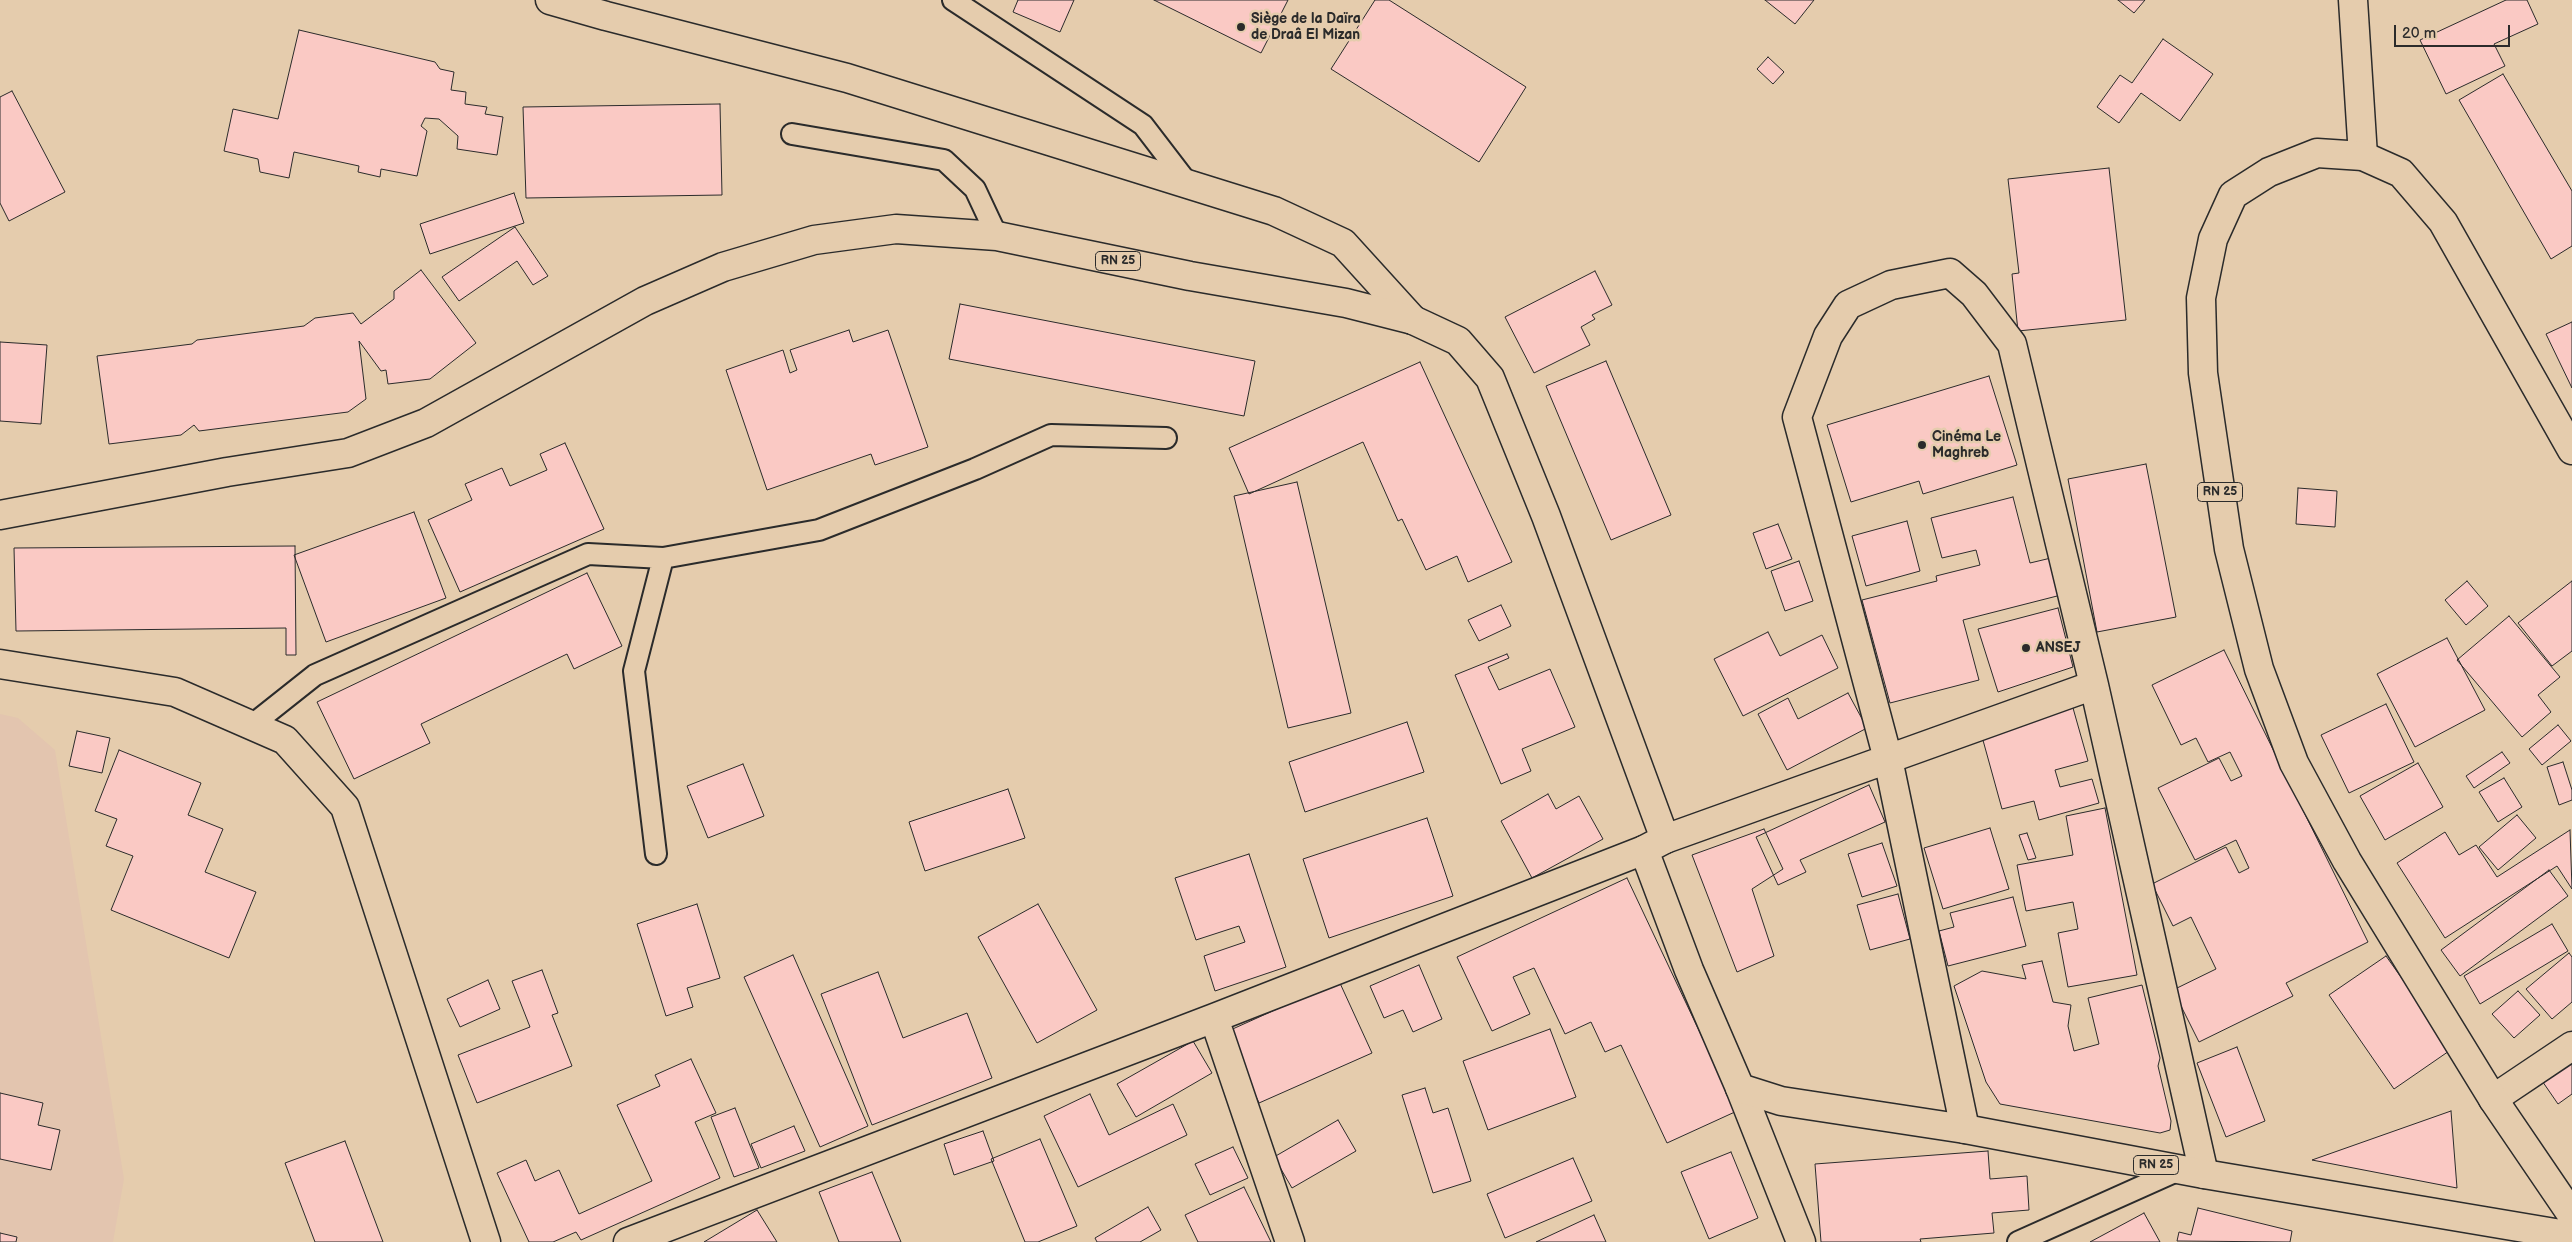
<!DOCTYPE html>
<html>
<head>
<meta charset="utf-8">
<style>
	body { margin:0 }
	#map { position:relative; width:2572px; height:1242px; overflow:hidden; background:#e5ccad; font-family:"Balsamiq Sans",sans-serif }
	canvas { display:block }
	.scale { position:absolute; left:2394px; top:25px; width:116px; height:22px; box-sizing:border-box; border:2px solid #2b2b2b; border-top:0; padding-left:6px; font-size:15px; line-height:18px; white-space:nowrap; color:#2b2b2b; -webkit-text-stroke:4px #e5ccad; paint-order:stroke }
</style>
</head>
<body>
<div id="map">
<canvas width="2572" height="1242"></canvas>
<div class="scale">20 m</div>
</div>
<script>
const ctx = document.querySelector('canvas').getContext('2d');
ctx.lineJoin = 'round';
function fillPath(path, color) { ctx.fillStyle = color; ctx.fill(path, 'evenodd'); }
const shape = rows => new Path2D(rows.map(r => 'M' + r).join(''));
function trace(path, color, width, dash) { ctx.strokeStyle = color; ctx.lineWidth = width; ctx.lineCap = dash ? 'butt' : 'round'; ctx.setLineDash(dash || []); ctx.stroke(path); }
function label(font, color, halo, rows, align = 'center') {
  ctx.font = font + ' "Balsamiq Sans",sans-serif'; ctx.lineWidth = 5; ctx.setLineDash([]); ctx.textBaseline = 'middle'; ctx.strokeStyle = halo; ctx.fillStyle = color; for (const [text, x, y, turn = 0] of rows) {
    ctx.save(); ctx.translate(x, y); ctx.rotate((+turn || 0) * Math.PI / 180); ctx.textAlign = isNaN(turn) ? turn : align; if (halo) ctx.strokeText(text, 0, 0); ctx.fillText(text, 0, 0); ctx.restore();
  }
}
fillPath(shape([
	[0,714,18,718,55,750,124,1179,113,1242,0,1242]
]), '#e3c5af');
const building = shape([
	[1018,0,1074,0,1060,32,1013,12,1018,0],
	[1154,0,1288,0,1261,53,1154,0],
	[1375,0,1389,0,1526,87,1479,162,1331,69,1375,0],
	[1765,0,1814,0,1795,24,1765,0],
	[2118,0,2145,0,2134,13,2118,0],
	[2506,0,2527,0,2538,24,2494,44,2505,66,2446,94,2420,40,2506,0],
	[299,30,435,62,440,69,454,72,451,90,466,92,465,104,487,107,485,114,503,117,497,155,457,149,458,136,439,119,425,118,421,126,427,131,417,176,381,169,380,177,358,172,359,166,294,152,289,178,260,172,258,159,224,151,233,109,278,119,299,30],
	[2163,39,2213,74,2180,121,2141,93,2119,123,2097,107,2120,75,2132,83,2163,39],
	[1768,57,1784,72,1773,84,1757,69,1768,57],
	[2503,74,2572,191,2572,246,2551,259,2459,100,2503,74],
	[12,91,65,192,9,221,0,203,0,97,12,91],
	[720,104,722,195,526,198,523,107,720,104],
	[2109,168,2126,320,2018,331,2012,274,2019,273,2008,179,2109,168],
	[514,193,524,223,430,254,420,224,514,193],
	[515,227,548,276,533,285,517,261,459,301,442,277,515,227],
	[421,270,476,343,430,379,388,384,386,370,381,371,359,341,366,399,348,412,199,431,194,425,181,435,109,444,97,356,192,344,197,340,304,326,315,318,353,313,361,324,394,299,394,291,421,270],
	[1595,271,1612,305,1592,315,1595,319,1581,327,1590,345,1534,373,1505,317,1595,271],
	[960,304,1255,361,1244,416,949,359,960,304],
	[2572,322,2572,388,2546,334,2572,322],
	[849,330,853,342,888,330,928,447,875,465,871,454,767,490,726,370,783,350,790,373,797,370,790,350,849,330],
	[0,342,47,345,41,424,0,421,0,342],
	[1606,361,1671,515,1611,540,1546,386,1606,361],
	[1420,362,1512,562,1468,582,1457,556,1426,570,1402,519,1398,521,1363,442,1249,494,1229,448,1420,362],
	[1989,376,2017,465,1923,494,1919,481,1851,502,1827,425,1989,376],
	[565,443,604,529,460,592,428,520,472,500,465,484,502,468,510,486,547,470,540,454,565,443],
	[2146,464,2176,617,2097,632,2068,479,2146,464],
	[1297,482,1351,713,1288,728,1234,496,1297,482],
	[2298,488,2337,491,2335,527,2296,524,2298,488],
	[2013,497,2030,563,2051,558,2061,595,1963,620,1979,680,1890,703,1862,600,1937,581,1936,576,1980,565,1976,550,1942,558,1931,518,2013,497],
	[414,512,446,598,326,642,294,555,414,512],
	[1907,521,1920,571,1866,586,1852,536,1907,521],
	[1778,524,1792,559,1766,569,1753,533,1778,524],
	[295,546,296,655,286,655,286,628,16,631,14,548,295,546],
	[1799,561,1813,601,1785,611,1771,571,1799,561],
	[587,573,622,646,574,669,567,654,421,724,430,743,354,779,317,702,587,573],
	[2467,581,2488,606,2466,625,2445,600,2467,581],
	[2572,581,2572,651,2552,666,2518,623,2572,581],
	[1501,605,1511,626,1479,641,1468,620,1501,605],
	[2058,608,2073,667,1998,692,1978,629,2058,608],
	[2509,616,2560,677,2538,695,2551,712,2522,737,2457,660,2509,616],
	[1768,632,1780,656,1822,635,1838,668,1743,716,1714,659,1768,632],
	[2447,638,2485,710,2415,747,2377,674,2447,638],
	[2224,650,2368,942,2286,983,2293,996,2199,1042,2173,990,2216,969,2191,917,2173,926,2152,884,2226,847,2239,873,2249,868,2236,840,2195,860,2158,788,2219,758,2231,781,2242,776,2230,752,2208,762,2196,738,2181,745,2152,685,2224,650],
	[1507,654,1509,658,1488,667,1499,690,1550,669,1575,727,1522,749,1531,771,1501,784,1455,675,1507,654],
	[1848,693,1867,728,1787,770,1758,714,1788,698,1798,719,1848,693],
	[2386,704,2414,762,2349,793,2321,735,2386,704],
	[2073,708,2088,761,2055,770,2060,787,2092,779,2099,803,2039,820,2034,801,2002,809,1981,733,2073,708],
	[1407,722,1424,772,1305,812,1289,762,1407,722],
	[2558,725,2571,741,2542,765,2529,749,2558,725],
	[77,731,110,738,102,773,69,766,77,731],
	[119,750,201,783,188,815,223,829,205,872,256,892,229,958,111,910,133,856,106,846,117,819,95,811,119,750],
	[2502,752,2510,763,2474,788,2466,776,2502,752],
	[2563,762,2572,790,2572,800,2559,805,2547,767,2563,762],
	[2418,763,2443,807,2385,840,2360,796,2418,763],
	[743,764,764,816,708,838,687,786,743,764],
	[2504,778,2522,807,2498,822,2479,792,2504,778],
	[1869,785,1885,822,1800,860,1806,872,1778,885,1756,837,1869,785],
	[1008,789,1025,838,925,871,909,822,1008,789],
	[1548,794,1556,809,1579,796,1603,839,1532,878,1501,821,1548,794],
	[2105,808,2137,975,2068,987,2058,933,2078,929,2073,902,2026,911,2017,865,2073,855,2066,816,2105,808],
	[2517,815,2536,838,2498,870,2479,847,2517,815],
	[1427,818,1453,896,1329,938,1303,859,1427,818],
	[1990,828,2009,889,1943,909,1924,848,1990,828],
	[1764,829,1783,869,1752,889,1774,956,1737,972,1692,855,1764,829],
	[2570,830,2572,889,2557,866,2445,938,2397,863,2445,832,2459,855,2476,845,2497,877,2570,830],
	[2027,833,2036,858,2028,860,2019,835,2027,833],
	[1882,843,1897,886,1862,897,1848,854,1882,843],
	[1249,854,1286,967,1215,991,1204,956,1245,942,1239,926,1196,940,1175,878,1249,854],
	[2549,870,2568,896,2460,976,2441,950,2549,870],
	[1627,878,1737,1111,1667,1143,1621,1045,1605,1052,1591,1022,1565,1034,1534,968,1513,977,1530,1014,1492,1031,1457,957,1627,878],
	[1898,894,1910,939,1870,950,1857,905,1898,894],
	[2013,897,2026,946,1948,966,1939,931,1954,927,1950,913,2013,897],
	[697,904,720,978,687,988,693,1007,666,1016,637,924,697,904],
	[1038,904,1097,1010,1037,1043,978,937,1038,904],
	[2552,924,2568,951,2480,1004,2464,976,2552,924],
	[2569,953,2572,957,2572,1002,2552,1019,2526,989,2569,953],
	[793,955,868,1126,820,1147,744,977,793,955],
	[2386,956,2452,1049,2394,1089,2329,995,2386,956],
	[2042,961,2053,1002,2071,1005,2068,1026,2074,1051,2099,1044,2088,998,2142,985,2160,1058,2158,1066,2171,1121,2170,1130,2160,1133,2000,1104,1986,1082,1954,986,1982,971,2026,979,2022,965,2042,961],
	[1419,965,1442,1019,1413,1032,1403,1010,1384,1018,1370,986,1419,965],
	[542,970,558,1013,552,1015,572,1066,477,1103,458,1055,530,1027,512,981,542,970],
	[878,972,903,1038,967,1013,992,1078,872,1125,821,994,878,972],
	[488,980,500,1009,460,1027,447,999,488,980],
	[1339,981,1372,1053,1259,1103,1226,1032,1339,981],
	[2518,991,2540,1015,2514,1038,2492,1014,2518,991],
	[1550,1029,1576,1097,1488,1130,1463,1061,1550,1029],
	[1193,1041,1212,1073,1136,1117,1117,1084,1193,1041],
	[2237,1047,2265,1121,2226,1137,2197,1063,2237,1047],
	[2572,1051,2572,1094,2558,1104,2538,1075,2572,1051],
	[691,1059,716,1113,695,1122,720,1178,581,1240,576,1232,553,1242,529,1242,497,1173,526,1160,535,1181,559,1170,579,1214,652,1181,617,1105,660,1086,655,1075,691,1059],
	[1425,1088,1433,1113,1448,1108,1471,1181,1433,1193,1402,1095,1425,1088],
	[0,1093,43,1103,38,1125,60,1130,51,1170,0,1159,0,1093],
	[1090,1094,1109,1135,1173,1104,1187,1135,1078,1187,1044,1116,1090,1094],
	[735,1108,759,1168,734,1177,711,1117,735,1108],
	[2451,1111,2457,1188,2312,1160,2451,1111],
	[1338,1120,1356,1151,1292,1188,1274,1157,1338,1120],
	[794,1126,805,1151,761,1168,751,1144,794,1126],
	[983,1131,994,1161,954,1175,944,1144,983,1131],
	[1040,1139,1077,1226,1038,1242,1025,1242,991,1159,1040,1139],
	[345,1141,383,1242,315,1242,285,1163,345,1141],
	[1233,1147,1248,1178,1210,1195,1195,1164,1233,1147],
	[1988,1151,1990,1179,2027,1176,2029,1210,1992,1213,1994,1233,1920,1239,1921,1242,1821,1242,1815,1164,1988,1151],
	[1731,1152,1758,1218,1709,1239,1681,1172,1731,1152],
	[1573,1158,1592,1201,1505,1238,1487,1194,1573,1158],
	[872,1172,901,1242,839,1242,819,1192,872,1172],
	[1244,1187,1271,1242,1198,1242,1185,1215,1244,1187],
	[1148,1207,1161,1230,1140,1242,1097,1242,1095,1238,1148,1207],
	[2198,1208,2292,1231,2290,1242,2177,1241,2179,1232,2191,1235,2198,1208],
	[757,1210,777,1242,704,1242,757,1210],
	[2144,1213,2160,1242,2090,1242,2144,1213],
	[1594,1215,1606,1242,1536,1242,1594,1215],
	[0,1233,17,1237,16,1242,0,1242,0,1233]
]);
fillPath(building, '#fac9c4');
trace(building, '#2b2b2b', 1);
const lane = shape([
	[953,0,1143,125,1189,185],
	[792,134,944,160,975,189,997,236],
	[252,725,315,675,588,554,663,558,819,530,975,469,1051,435,1166,438],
	[656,854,634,671,663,558],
	[2018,1242,2181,1169]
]);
const street = shape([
	[550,0,606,16,847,78,1274,211,1343,243,1413,320],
	[2353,0,2363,156],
	[0,664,175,692,285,740,345,807,486,1242],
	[1665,839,2094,685],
	[1214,1018,1290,1242],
	[1740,1088,1801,1242],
	[2493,1099,2572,1046],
	[1965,1129,1888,759,1797,417,1828,336,1848,305,1891,285,1950,273,1974,294,2012,344,2094,685,2204,1174],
	[628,1242,1214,1018,1644,850]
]);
const primary = shape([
	[2572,450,2443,222,2401,173,2363,156,2317,153,2269,172,2233,195,2213,239,2201,298,2203,373,2229,549,2259,669,2294,763,2347,861,2493,1099,2572,1215],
	[0,515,227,472,348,453,426,423,645,301,723,267,814,240,896,229,997,236,1190,276,1346,303,1413,320,1458,341,1490,378,1546,516,1665,839,1644,850,1689,970,1740,1088,1781,1101,1965,1129,2204,1174,2572,1236]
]);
trace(lane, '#2b2b2b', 24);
trace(street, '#2b2b2b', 31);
trace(primary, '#2b2b2b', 31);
trace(lane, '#e5ccad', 20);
trace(street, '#e5ccad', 28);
trace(primary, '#e5ccad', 28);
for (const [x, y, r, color] of [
	[1241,27,5,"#2b2b2b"],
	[1922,445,5,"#2b2b2b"],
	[2026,648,5,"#2b2b2b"]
]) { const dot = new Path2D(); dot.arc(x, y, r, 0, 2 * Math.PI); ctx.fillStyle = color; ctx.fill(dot); trace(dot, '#e5ccad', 2); }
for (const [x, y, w] of [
	[1118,261,45],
	[2220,492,45],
	[2156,1165,45]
]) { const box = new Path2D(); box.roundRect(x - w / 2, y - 9.5, w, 19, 4); ctx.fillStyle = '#e5ccad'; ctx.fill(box); trace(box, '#2b2b2b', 1); }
label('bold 12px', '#2b2b2b', null, [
	["RN 25",1118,261],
	["RN 25",2220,492],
	["RN 25",2156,1165]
]);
label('bold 14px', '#2b2b2b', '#e5ccad', [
	["Siège de la Daïra",1251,19],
	["de Draâ El Mizan",1251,35],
	["Cinéma Le",1932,437],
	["Maghreb",1932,453],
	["ANSEJ",2036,648]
], 'left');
</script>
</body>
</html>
